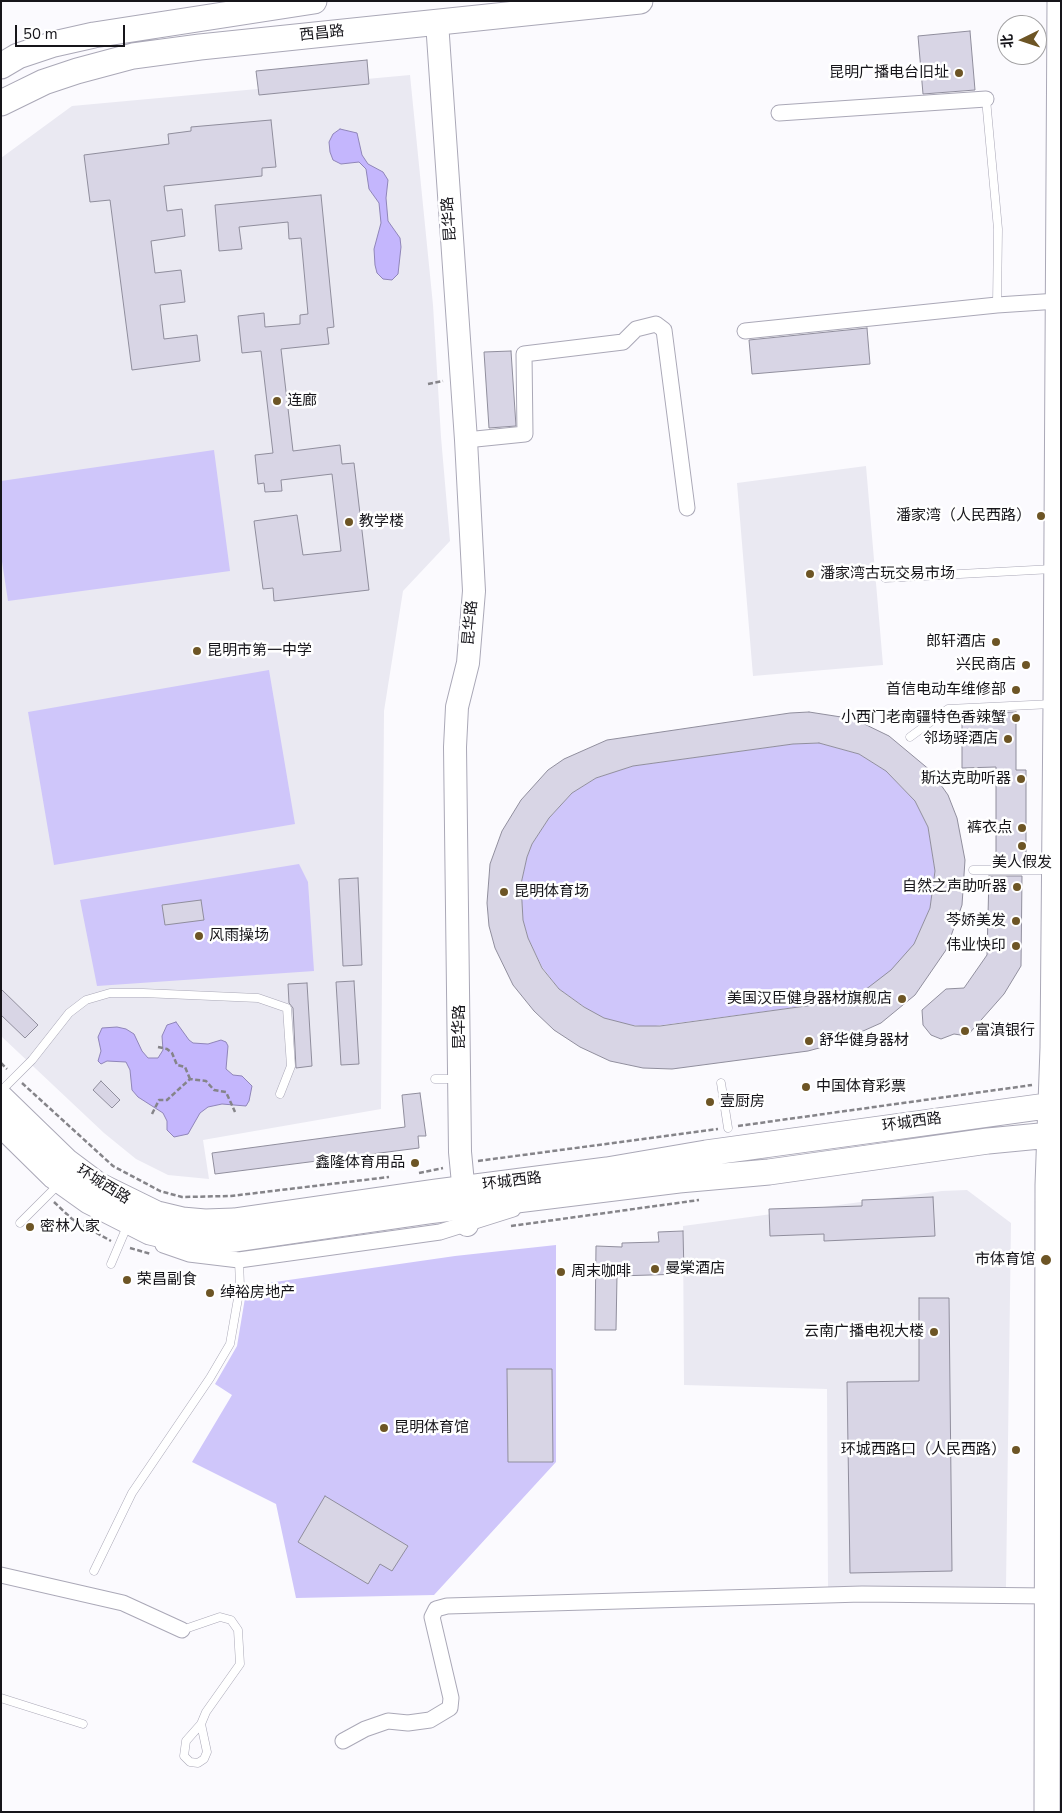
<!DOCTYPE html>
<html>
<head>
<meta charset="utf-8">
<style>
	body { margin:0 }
	#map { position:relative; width:1062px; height:1813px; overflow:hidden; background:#fbfafe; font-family:"Nunito Sans","Noto Sans SC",sans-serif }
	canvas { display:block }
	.frame { position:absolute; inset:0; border:2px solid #16151a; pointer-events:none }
	.north { position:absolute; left:997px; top:15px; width:50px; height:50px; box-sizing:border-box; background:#fff; border:1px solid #a2a1a3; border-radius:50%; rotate:266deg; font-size:14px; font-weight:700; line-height:20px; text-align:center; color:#16151a }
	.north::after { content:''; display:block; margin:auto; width:18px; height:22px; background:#6d5525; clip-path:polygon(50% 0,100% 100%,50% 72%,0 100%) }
	.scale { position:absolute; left:15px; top:25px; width:110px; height:22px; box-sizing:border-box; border:2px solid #16151a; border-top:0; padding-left:6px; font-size:15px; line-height:18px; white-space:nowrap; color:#16151a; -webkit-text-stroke:4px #fff; paint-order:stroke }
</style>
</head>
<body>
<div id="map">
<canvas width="1062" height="1813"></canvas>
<div class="frame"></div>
<div class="north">北</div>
<div class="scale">50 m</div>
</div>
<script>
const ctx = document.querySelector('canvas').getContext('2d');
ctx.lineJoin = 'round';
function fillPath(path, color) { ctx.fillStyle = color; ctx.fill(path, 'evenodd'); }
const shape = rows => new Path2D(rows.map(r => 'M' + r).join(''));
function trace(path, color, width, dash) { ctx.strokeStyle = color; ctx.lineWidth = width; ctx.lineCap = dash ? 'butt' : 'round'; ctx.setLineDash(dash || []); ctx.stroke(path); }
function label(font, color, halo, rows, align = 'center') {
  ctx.font = font + ' "Nunito Sans","Noto Sans SC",sans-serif'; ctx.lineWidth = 5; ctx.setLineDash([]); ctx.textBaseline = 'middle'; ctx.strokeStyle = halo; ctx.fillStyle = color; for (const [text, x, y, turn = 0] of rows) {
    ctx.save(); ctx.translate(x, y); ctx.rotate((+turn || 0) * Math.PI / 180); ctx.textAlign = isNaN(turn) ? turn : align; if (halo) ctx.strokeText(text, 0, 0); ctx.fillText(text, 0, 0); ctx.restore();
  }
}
fillPath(shape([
	[410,75,433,305,441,437,450,541,403,591,384,711,381,1109,203,1140,209,1179,168,1175,136,1159,104,1133,1,1036,1,158,72,106],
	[866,466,883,665,753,676,737,483],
	[967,1190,1011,1223,1006,1587,828,1589,827,1389,684,1385,683,1226,942,1191]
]), '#eae9f2');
fillPath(shape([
	[214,450,230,571,8,601,1,555,1,481],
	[269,670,295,824,54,865,28,712],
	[819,743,859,754,886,771,915,801,928,827,935,871,930,908,914,944,901,960,880,981,865,990,835,1002,648,1027,624,1024,604,1018,590,1011,559,989,542,967,528,938,523,920,521,884,527,857,532,844,549,818,572,793,596,778,633,766,793,744],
	[299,864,308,882,314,971,97,986,80,900],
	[556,1245,556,1462,434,1595,296,1598,276,1504,192,1462,232,1395,215,1384,237,1346,247,1286,455,1256]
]), '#cfc6fa');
const water = shape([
	[340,129,357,133,362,155,368,164,383,172,388,180,386,198,388,221,400,238,401,247,398,274,392,280,383,279,377,273,375,265,374,249,381,223,379,203,369,189,366,169,359,162,341,164,333,160,330,152,329,142,333,134,340,129],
	[176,1022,189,1040,193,1043,208,1044,221,1040,226,1042,228,1046,226,1069,233,1075,242,1076,252,1086,249,1101,246,1106,222,1104,208,1107,200,1113,188,1134,174,1137,167,1130,167,1121,163,1113,138,1097,132,1090,130,1070,126,1062,107,1061,101,1064,98,1061,101,1051,98,1037,102,1028,117,1027,126,1029,134,1034,142,1051,148,1058,158,1058,163,1050,162,1036,167,1025,176,1022]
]);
fillPath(water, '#c4b6fd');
trace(water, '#9086b9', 1);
const building = shape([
	[970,31,975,90,923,94,918,36,970,31],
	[367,60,369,84,259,95,256,71,367,60],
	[271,120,276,167,262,168,262,176,164,186,167,211,182,209,185,236,151,241,155,273,181,270,185,302,160,305,164,339,197,335,200,361,132,370,110,200,90,202,84,155,169,144,168,134,191,131,191,127,271,120],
	[321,195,334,327,327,328,329,344,281,349,293,451,340,445,342,464,354,463,369,590,274,601,273,588,263,589,254,521,297,515,303,555,341,551,332,474,281,480,282,491,265,492,264,483,258,484,255,455,273,453,261,351,242,353,238,316,264,313,265,327,300,324,300,315,308,314,301,238,289,239,288,222,239,227,242,249,219,251,215,205,321,195],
	[867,328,870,364,752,374,749,340,867,328],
	[511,351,516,426,489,428,484,352,511,351],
	[809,712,854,719,889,736,931,771,948,795,957,818,965,860,962,905,946,950,915,995,881,1023,834,1044,808,1051,672,1069,643,1068,610,1061,580,1047,554,1030,534,1011,513,985,495,948,489,926,487,903,490,864,502,831,521,800,548,770,564,759,607,740,790,713,809,712],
	[819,743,859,754,886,771,915,801,928,827,935,871,930,908,914,944,891,970,865,990,835,1002,660,1026,635,1026,604,1018,584,1007,559,989,542,968,528,938,523,920,521,884,527,857,532,844,549,818,572,793,596,778,633,766,793,744,819,743],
	[1016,712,1016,770,1026,770,1026,861,1022,861,1022,864,996,864,996,767,962,768,962,714,1016,712],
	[989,876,1022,876,1021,966,1004,994,967,1036,954,1034,941,1039,931,1035,923,1025,922,1010,946,989,964,988,987,955,989,876],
	[358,878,362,965,343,966,339,879,358,878],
	[201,900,204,920,165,925,162,905,201,900],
	[354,981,359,1064,341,1065,336,982,354,981],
	[307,983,312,1066,296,1068,293,1008,289,1003,288,984,307,983],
	[1,989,38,1025,25,1038,1,1015,1,989],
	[101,1081,120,1100,112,1108,93,1090,101,1081],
	[420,1093,426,1136,418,1136,419,1148,215,1174,212,1153,405,1127,402,1095,420,1093],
	[933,1197,935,1236,824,1241,824,1234,770,1236,769,1209,862,1206,862,1200,933,1197],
	[683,1231,684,1274,617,1276,616,1330,595,1330,596,1246,622,1247,622,1243,659,1242,658,1232,683,1231],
	[919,1298,949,1298,952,1571,850,1573,847,1382,919,1381,919,1298],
	[507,1369,552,1369,553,1462,508,1462,507,1369],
	[325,1496,408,1546,392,1571,380,1564,368,1584,298,1542,325,1496]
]);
fillPath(building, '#d8d5e5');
trace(building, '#908e9d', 1);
const lane = shape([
	[986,99,998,229,997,305],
	[885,578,1053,569],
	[910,737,948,709,1052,704],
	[973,870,1052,870],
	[435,1079,456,1079],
	[721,1083,728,1128],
	[1,1091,32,1060,69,1013,86,1000,110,993,143,993,258,998,287,1008,291,1066,280,1094],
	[20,1223,59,1184],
	[111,1264,128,1224],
	[94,1571,132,1493,210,1378,230,1344,240,1287,239,1260],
	[182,1630,220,1617,231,1620,238,1630,240,1664,206,1712,201,1724,186,1741,184,1756,190,1762,198,1763,204,1759,207,1752,201,1724],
	[1,1698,83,1724]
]);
const street = shape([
	[779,113,986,99],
	[745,331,997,305,1058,301],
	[466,440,525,434,524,354,623,342,636,329,656,324,664,330,687,508],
	[163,1245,189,1254,239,1260,440,1232,513,1209],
	[1,1575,123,1603,182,1630],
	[343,1741,365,1729,388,1721,408,1723,430,1720,450,1708,451,1698,432,1617,436,1609,447,1606,862,1594,1049,1596]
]);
const secondary = shape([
	[437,22,466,440,474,591,468,663,457,707,455,747,460,1152,467,1225]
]);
const primary = shape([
	[1,66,18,56,54,44,94,35,314,1],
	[1,103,44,82,77,71,133,56,200,47,640,1],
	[1,1098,66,1161,98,1185,157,1214,182,1220,205,1222,234,1221,435,1192,607,1170,706,1153,1061,1104],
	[1,1124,54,1176,89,1201,150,1232,179,1239,205,1241,236,1239,429,1211,679,1180,769,1172,988,1141,1061,1134],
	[1047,1812,1048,1185,1053,1048,1056,704,1060,1]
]);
trace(lane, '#aaa8b7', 9);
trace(street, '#aaa8b7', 17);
trace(secondary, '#aaa8b7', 24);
trace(primary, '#aaa8b7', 27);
trace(shape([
	[428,384,443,381],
	[158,1047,167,1049,172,1053,177,1065,185,1067,190,1079],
	[1,1063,7,1069],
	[22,1083,113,1166,160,1191,182,1197,231,1196,389,1177],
	[152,1114,159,1100,167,1100,190,1079,206,1081,214,1090,226,1092,235,1112],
	[738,1126,1032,1085],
	[478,1161,718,1129],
	[419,1173,443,1168],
	[54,1202,72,1219,111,1241],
	[511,1226,699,1200],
	[130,1248,151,1254]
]), '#858489', 2.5, [5, 2.5]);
trace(lane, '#fff', 8);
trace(street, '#fff', 15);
trace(secondary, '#fff', 22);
trace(primary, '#fff', 25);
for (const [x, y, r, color] of [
	[959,73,5,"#6d5525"],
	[277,401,5,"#6d5525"],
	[1041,516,5,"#6d5525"],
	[349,522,5,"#6d5525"],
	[810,574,5,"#6d5525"],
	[996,642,5,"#6d5525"],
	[197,651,5,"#6d5525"],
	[1026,665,5,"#6d5525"],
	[1016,690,5,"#6d5525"],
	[1016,718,5,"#6d5525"],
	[1008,739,5,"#6d5525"],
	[1021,779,5,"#6d5525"],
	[1022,828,5,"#6d5525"],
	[1022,846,5,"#6d5525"],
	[1017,887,5,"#6d5525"],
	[504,892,5,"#6d5525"],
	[1016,921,5,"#6d5525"],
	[199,936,5,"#6d5525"],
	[1016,946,5,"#6d5525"],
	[902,999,5,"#6d5525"],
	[965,1031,5,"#6d5525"],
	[809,1041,5,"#6d5525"],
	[806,1087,5,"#6d5525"],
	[710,1102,5,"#6d5525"],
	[415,1163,5,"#6d5525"],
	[30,1227,5,"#6d5525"],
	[1046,1260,6,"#6d5525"],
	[655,1269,5,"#6d5525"],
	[561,1272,5,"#6d5525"],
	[127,1280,5,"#6d5525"],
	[210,1293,5,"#6d5525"],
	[934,1332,5,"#6d5525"],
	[384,1428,5,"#6d5525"],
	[1016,1450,5,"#6d5525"]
]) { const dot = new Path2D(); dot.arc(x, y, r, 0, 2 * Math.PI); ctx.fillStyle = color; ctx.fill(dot); trace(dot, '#fff', 2); }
label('15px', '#16151a', '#fff', [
	["西昌路",322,34,-6],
	["昆华路",450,219,-94],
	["昆华路",471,623,-85],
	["昆华路",460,1027,-90],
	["环城西路",912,1123,-8],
	["环城西路",512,1182,-7],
	["环城西路",103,1185,32]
]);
label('15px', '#16151a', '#fff', [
	["昆明广播电台旧址",949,73],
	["连廊",287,401,"left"],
	["潘家湾（人民西路）",1031,516],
	["教学楼",359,522,"left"],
	["潘家湾古玩交易市场",820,574,"left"],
	["郎轩酒店",986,642],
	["昆明市第一中学",207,651,"left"],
	["兴民商店",1016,665],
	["首信电动车维修部",1006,690],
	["小西门老南疆特色香辣蟹",1006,718],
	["邻场驿酒店",998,739],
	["斯达克助听器",1011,779],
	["裤衣点",1012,828],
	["美人假发",1022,863,"center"],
	["自然之声助听器",1007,887],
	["昆明体育场",514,892,"left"],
	["芩娇美发",1006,921],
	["风雨操场",209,936,"left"],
	["伟业快印",1006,946],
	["美国汉臣健身器材旗舰店",892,999],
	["富滇银行",975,1031,"left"],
	["舒华健身器材",819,1041,"left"],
	["中国体育彩票",816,1087,"left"],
	["壹厨房",720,1102,"left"],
	["鑫隆体育用品",405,1163],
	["密林人家",40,1227,"left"],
	["市体育馆",1035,1260],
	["曼棠酒店",665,1269,"left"],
	["周末咖啡",571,1272,"left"],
	["荣昌副食",137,1280,"left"],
	["绰裕房地产",220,1293,"left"],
	["云南广播电视大楼",924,1332],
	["昆明体育馆",394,1428,"left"],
	["环城西路口（人民西路）",1006,1450]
], 'right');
</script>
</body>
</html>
